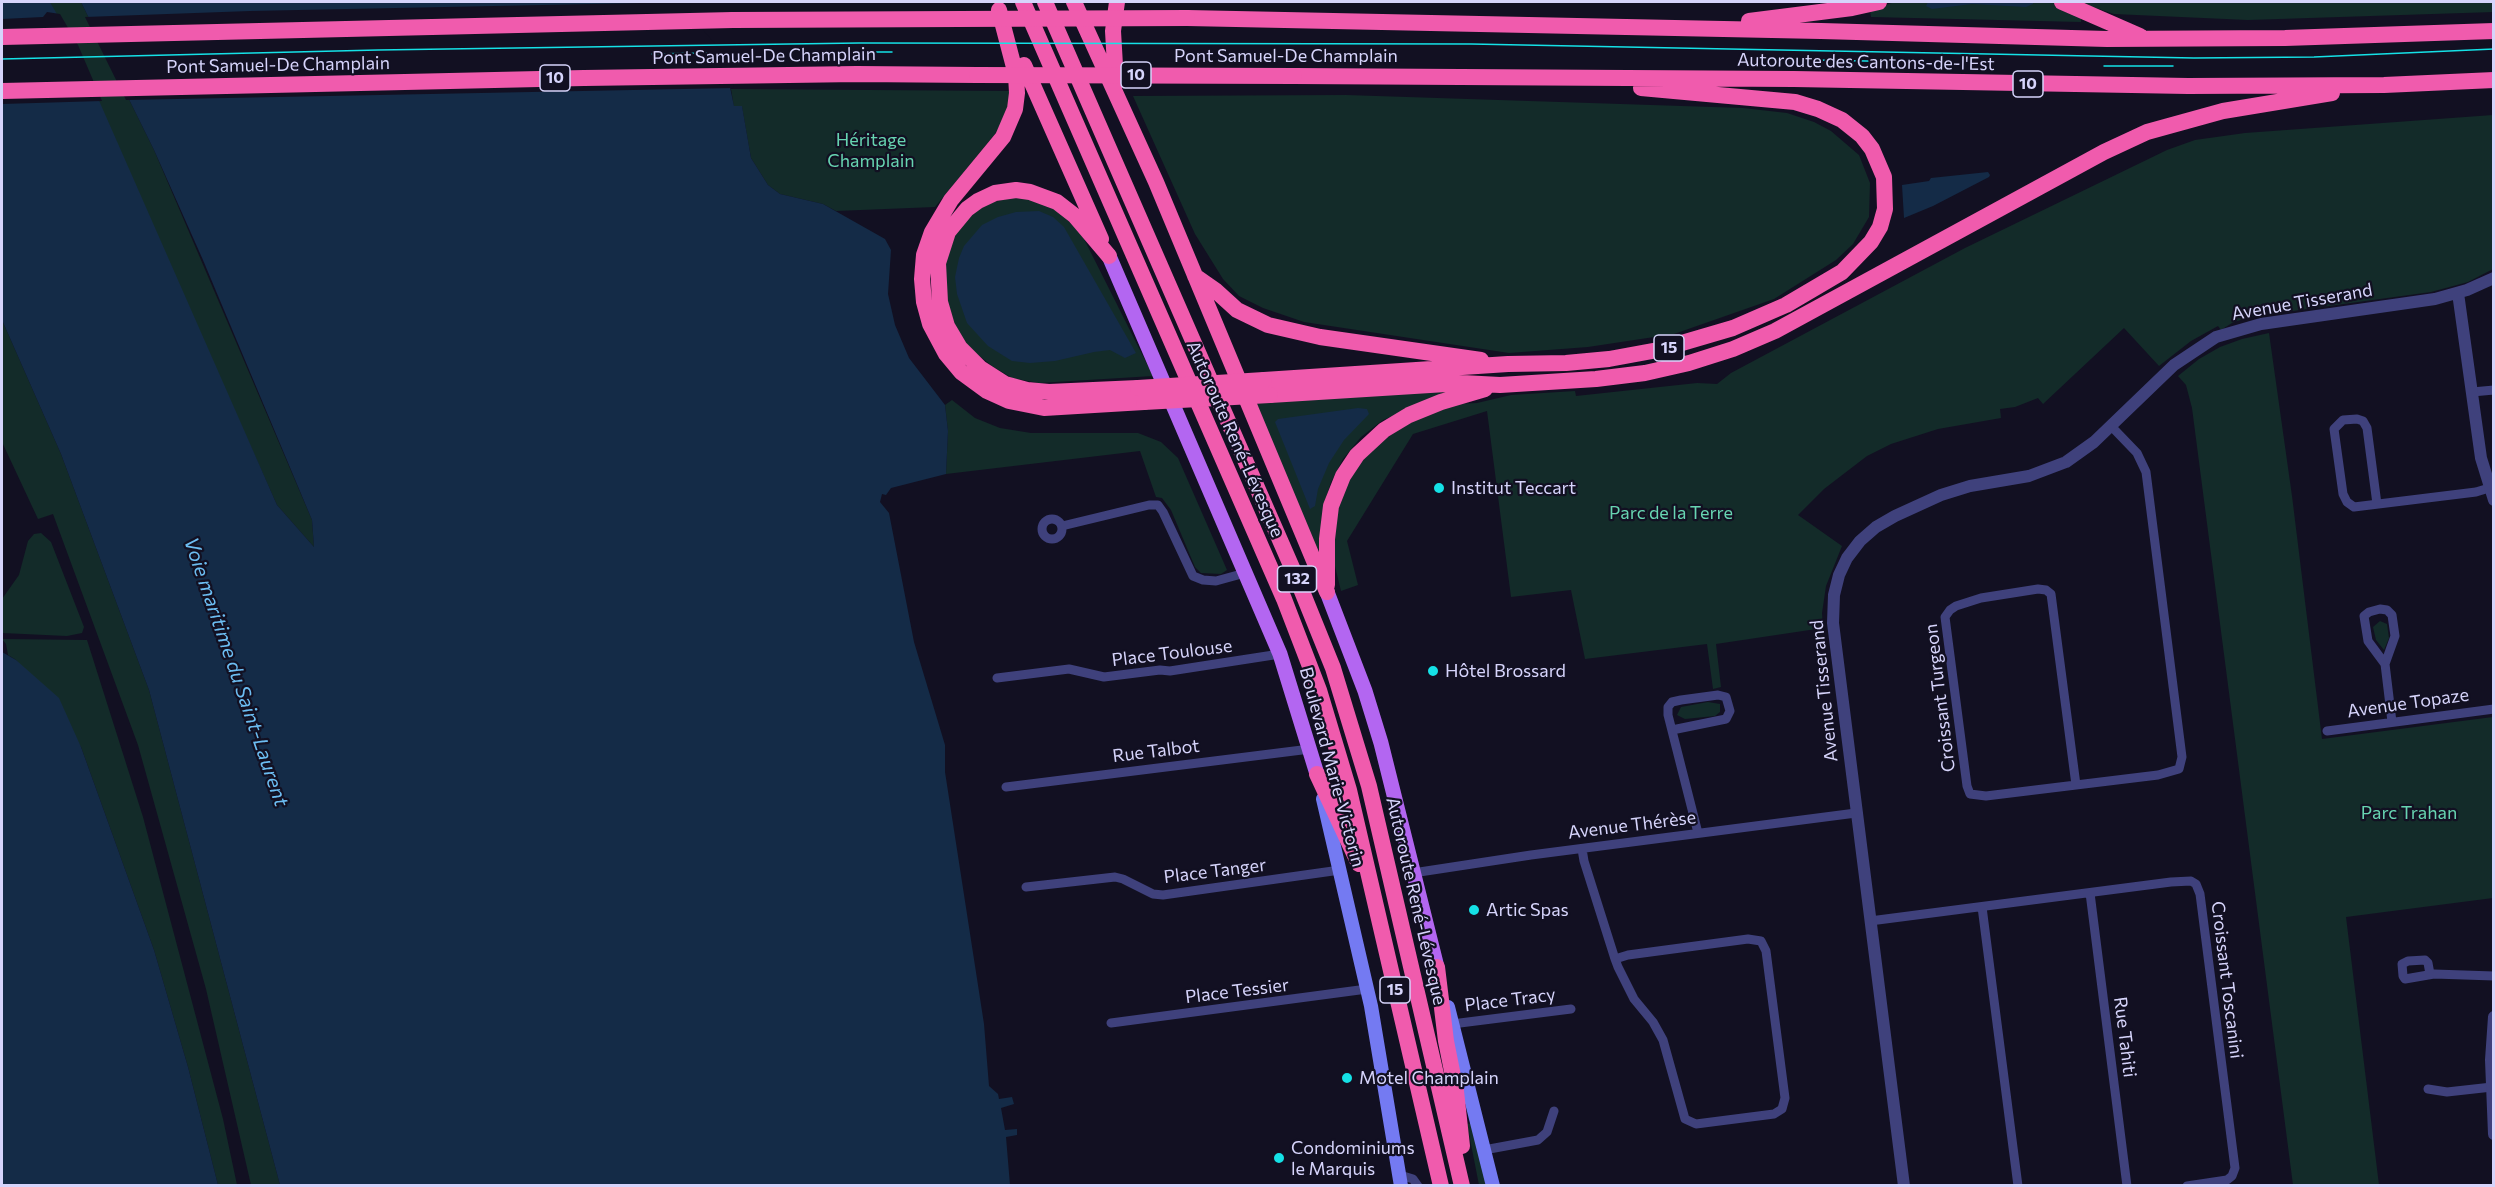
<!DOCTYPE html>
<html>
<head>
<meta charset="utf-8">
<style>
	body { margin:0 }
	#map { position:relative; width:2495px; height:1187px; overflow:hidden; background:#121022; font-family:Commissioner,sans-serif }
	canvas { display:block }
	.frame { position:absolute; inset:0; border:3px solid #d6d4fb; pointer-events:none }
</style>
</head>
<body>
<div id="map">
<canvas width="2495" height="1187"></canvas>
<div class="frame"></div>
</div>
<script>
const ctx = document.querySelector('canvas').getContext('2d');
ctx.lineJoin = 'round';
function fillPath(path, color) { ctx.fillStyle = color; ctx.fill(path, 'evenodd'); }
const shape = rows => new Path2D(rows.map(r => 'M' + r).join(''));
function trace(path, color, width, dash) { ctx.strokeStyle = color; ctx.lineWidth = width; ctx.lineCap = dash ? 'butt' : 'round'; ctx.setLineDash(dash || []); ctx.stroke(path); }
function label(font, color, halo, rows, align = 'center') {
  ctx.font = font + ' Commissioner,sans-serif'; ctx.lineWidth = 4.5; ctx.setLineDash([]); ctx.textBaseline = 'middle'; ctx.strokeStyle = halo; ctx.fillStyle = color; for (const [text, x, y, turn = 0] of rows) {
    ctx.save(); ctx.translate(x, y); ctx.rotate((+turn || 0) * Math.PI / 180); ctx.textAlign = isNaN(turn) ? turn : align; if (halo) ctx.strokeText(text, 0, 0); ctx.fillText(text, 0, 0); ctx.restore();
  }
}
fillPath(shape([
	[50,2,81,2,154,150,312,520,314,547,277,505],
	[1895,2,2053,2,2067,12,2081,18,2081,22,1871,17,1870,10],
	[2078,2,2493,2,2494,12,2248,20,2114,14],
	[731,89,1011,91,1006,115,995,134,935,207,836,211,823,204,780,194,768,185,751,158,742,107,734,107],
	[1346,95,1743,108,1787,113,1814,122,1831,131,1859,155,1870,183,1869,217,1853,244,1836,260,1774,299,1674,334,1588,347,1509,353,1304,322,1263,308,1239,296,1223,279,1195,234,1133,96],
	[2493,115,2493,269,2468,282,2431,292,2249,317,2232,323,2221,330,2218,326,2191,341,2159,366,2124,328,2043,404,2038,398,2015,407,2000,409,2001,418,1938,429,1891,444,1867,456,1824,489,1798,515,1842,546,1826,586,1822,613,1823,628,1716,644,1721,687,1713,689,1707,644,1585,659,1571,590,1511,597,1487,411,1413,434,1347,541,1358,585,1341,591,1332,554,1335,511,1353,468,1404,423,1456,404,1477,403,1511,395,1575,391,1576,396,1697,383,1717,384,1731,373,1965,248,2167,150,2195,140,2245,133],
	[1020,195,1057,209,1082,235,1153,376,1039,383,1012,378,992,366,971,349,959,335,944,296,946,251,964,217,980,206],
	[2,320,61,454,149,690,280,1185,251,1185,206,989,138,745,53,514,38,519,2,442],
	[2269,333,2292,496,2322,739,2493,717,2493,898,2346,917,2379,1185,2293,1185,2192,408,2186,385,2178,376,2199,359,2220,347,2242,339],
	[1452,391,1383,420,1361,437,1343,459,1331,482,1324,504,1318,555,1255,400],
	[952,400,975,418,1000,428,1031,433,1138,433,1161,442,1178,458,1227,570,1221,574,1201,573,1195,567,1171,510,1162,498,1156,497,1140,451,946,474,948,431,945,405],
	[41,533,51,542,84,627,82,633,67,636,2,633,2,599,19,575,28,541,34,534],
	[2380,621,2387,624,2389,638,2384,650,2376,640,2373,627],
	[2,639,87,640,143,817,223,1119,237,1185,218,1185,188,1067,154,950,81,747,16,660,8,655,6,644],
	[1708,702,1720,704,1720,712,1715,716,1685,719,1677,715,1681,707],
	[1471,1123,1487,1185,1479,1185,1467,1124]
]), '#132b29');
fillPath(shape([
	[2,2,50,2,75,46,277,505,314,547,312,520,203,260,154,150,81,2,686,2,690,19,724,59,734,106,742,106,751,158,768,185,780,194,823,204,885,239,891,250,888,294,895,325,909,358,945,405,948,431,946,474,891,488,886,495,882,494,880,502,889,513,914,642,945,745,945,772,984,1024,989,1086,998,1094,999,1099,1012,1097,1014,1104,1001,1108,1005,1130,1017,1129,1017,1135,1006,1137,1010,1185,280,1185,149,690,61,454,2,320],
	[1928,2,2033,2,2033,4,2026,7,1972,4,1932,9,1926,6],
	[1988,172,1990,175,1989,177,1933,206,1904,218,1902,185,1929,181,1931,178],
	[1039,211,1053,217,1064,227,1136,353,1125,358,1110,350,1094,352,1055,361,1030,363,1012,361,988,346,967,323,957,294,955,277,959,258,964,246,982,225,998,217,1016,212],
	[1358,408,1367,409,1369,414,1344,440,1329,463,1318,489,1315,506,1310,509,1275,422,1278,419],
	[2,652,16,660,59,698,81,747,154,950,188,1067,218,1185,2,1185]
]), '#142b47');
fillPath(shape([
	[689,2,693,18,727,58,734,88,126,100,85,17,250,11],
	[47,12,60,14,78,45,102,101,2,104,2,19,43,17]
]), '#121022');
trace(shape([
	[2472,392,2494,390],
	[2377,504,2367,428,2363,421,2357,419,2343,420,2334,429,2343,494,2347,502,2354,507,2476,492,2489,488],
	'1042 529a10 10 0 1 1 20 0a10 10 0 1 1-20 0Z',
	[1062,526,1149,505,1158,505,1163,512,1193,576,1203,580,1216,581,1245,573],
	[2385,664,2368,641,2364,616,2369,612,2380,609,2387,610,2392,615,2395,636,2385,664,2392,722],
	[997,678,1069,669,1104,677,1160,670,1170,671,1280,654],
	[1672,730,1726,719,1730,711,1726,697,1718,695,1681,700,1672,702,1668,707,1668,715,1698,833],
	[2327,731,2494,709],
	[2076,785,2051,594,2046,590,2038,589,1981,598,1956,606,1950,610,1945,617,1967,786,1970,794,1986,796,2076,785,2158,775,2179,769,2182,757,2146,472,2137,453,2111,426],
	[1006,787,1310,749],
	[1582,849,1584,861,1615,959,1618,967,1634,999,1653,1022,1663,1040,1685,1119,1696,1124,1774,1114,1782,1109,1785,1098,1766,951,1761,941,1748,939,1628,955,1615,959],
	[1413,873,1531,855,1856,813],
	[1026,887,1115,877,1123,879,1153,894,1163,895,1340,870],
	[2090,893,2127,1186],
	[1982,907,2018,1186],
	[1870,921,2171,882,2191,881,2196,884,2200,894,2235,1168,2232,1176,2227,1180,2187,1186],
	[2430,974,2428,963,2425,960,2408,961,2402,964,2403,976,2405,979,2434,974,2494,976],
	[1111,1023,1367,989],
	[1452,1024,1571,1009],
	[2428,1089,2447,1092,2492,1087],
	[1484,1150,1538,1140,1547,1132,1554,1111],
	[1400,1175,1413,1179,1418,1186]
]), '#3f417c', 9);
trace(shape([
	[2458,293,2481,458,2494,500],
	[2494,1017,2491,1060,2494,1134],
	[1904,1186,1833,623,1834,595,1839,575,1847,558,1860,541,1876,527,1895,516,1941,495,1970,486,2029,476,2066,462,2094,442,2174,365,2216,337,2261,324,2435,299,2467,290,2494,278]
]), '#3f417c', 12);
trace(shape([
	[1323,799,1371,1006,1401,1186],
	[1448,1007,1493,1186]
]), '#747af2', 14);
trace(shape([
	[1109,256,1280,654,1317,774],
	[1327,592,1365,691,1381,743,1437,967]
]), '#b366f1', 15);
trace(shape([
	[1023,2,1284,599,1319,690,1349,790,1441,1186],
	[1045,2,1297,579,1333,668,1369,786,1462,1186],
	[1074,2,1156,182,1327,592],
	[2062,2,2140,36],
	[999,10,1016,75,1017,93,1015,109,1003,137,951,200,932,232,924,255,922,279,924,302,930,324,946,354,961,372,987,391,1009,401,1044,408,1144,402],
	[1187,18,1821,31,2107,39,2285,38,2494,31],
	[1749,21,1852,8,1879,2],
	[2,37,733,20],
	[1024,65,1101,239],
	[1294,76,1794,79,2188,86,2384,85,2494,80],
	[1116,83,1113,31,1117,2],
	[2,91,584,78,857,74,977,75],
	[1109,256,1075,216,1057,202,1030,192,1016,190,995,193,978,201,967,209,948,232,938,263,940,302,947,326,960,348,980,368,1005,384,1027,390,1049,392,1138,388],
	[1195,276,1215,290,1237,310,1268,325,1320,337,1481,360],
	[1264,380,1508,364,1566,363,1609,359,1658,350,1733,328,1786,305,1842,272,1871,242,1880,227,1885,209,1884,177,1872,149,1862,136,1842,120,1818,109,1795,102,1641,88],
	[1270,395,1462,383,1500,385,1596,379,1645,373,1689,363,1733,349,1775,331,2104,152,2147,132,2223,111,2332,93],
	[1327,585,1327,539,1331,506,1343,476,1357,455,1384,430,1409,415,1441,402,1485,389],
	[1317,774,1359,864],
	[1437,967,1446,1041,1456,1091,1462,1146]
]), '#f05bad', 16);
trace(shape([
	[841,52,892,52],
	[652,54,706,53],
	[2,59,378,50,859,43,1471,44,2194,58,2314,57,2494,49],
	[1762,59,1918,62],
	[2104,66,2173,66]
]), '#15e1e6', 1.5);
trace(shape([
	[733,20,1187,18],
	[977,75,1294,76],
	[1138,388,1264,380],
	[1144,402,1270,395]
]), '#f05bad', 16);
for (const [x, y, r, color] of [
	[1439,488,6,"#15e1e6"],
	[1433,671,6,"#15e1e6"],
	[1474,910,6,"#15e1e6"],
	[1347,1078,6,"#15e1e6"],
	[1279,1158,6,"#15e1e6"]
]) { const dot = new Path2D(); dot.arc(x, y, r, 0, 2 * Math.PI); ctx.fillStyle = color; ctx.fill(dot); trace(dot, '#121022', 2); }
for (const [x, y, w] of [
	[1136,75,30],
	[555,78,30],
	[2028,84,30],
	[1669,348,30],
	[1297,579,39],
	[1395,990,30]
]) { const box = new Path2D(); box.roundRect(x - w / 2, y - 13, w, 26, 4.5); ctx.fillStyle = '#121022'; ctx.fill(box); trace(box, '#d6d4fb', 1.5); }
label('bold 16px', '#d6d4fb', null, [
	["10",1136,75],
	["10",555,78],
	["10",2028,84],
	["15",1669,348],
	["132",1297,579],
	["15",1395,990]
]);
label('18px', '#d6d4fb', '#121022', [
	["Pont Samuel-De Champlain",764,56,-1],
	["Pont Samuel-De Champlain",1286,56],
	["Autoroute des Cantons-de-l'Est",1866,62,1],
	["Pont Samuel-De Champlain",278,65,-1],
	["Avenue Tisserand",2302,302,-10],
	["Autoroute René-Lévesque",1235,439,66],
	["Place Toulouse",1172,653,-7],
	["Avenue Tisserand",1824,691,-96],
	["Croissant Turgeon",1940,698,-97],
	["Avenue Topaze",2408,703,-8],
	["Rue Talbot",1156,751,-7],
	["Boulevard Marie-Victorin",1332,767,75],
	["Avenue Thérèse",1632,825,-7],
	["Place Tanger",1215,871,-7],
	["Autoroute René-Lévesque",1416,901,77],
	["Croissant Toscanini",2227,980,83],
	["Place Tessier",1237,991,-7],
	["Place Tracy",1510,1000,-7],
	["Rue Tahiti",2125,1037,83]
]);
label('18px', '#67d4b1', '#121022', [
	["Héritage",871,140],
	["Champlain",871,161],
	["Parc de la Terre",1671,513],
	["Parc Trahan",2409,813]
]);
label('18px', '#d6d4fb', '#121022', [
	["Institut Teccart",1451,488],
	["Hôtel Brossard",1445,671],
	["Artic Spas",1486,910],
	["Motel Champlain",1359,1078],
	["Condominiums",1291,1148],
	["le Marquis",1291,1169]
], 'left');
label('italic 20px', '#6cbdf2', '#121022', [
	["Voie maritime du Saint-Laurent",236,672,71]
]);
</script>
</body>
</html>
